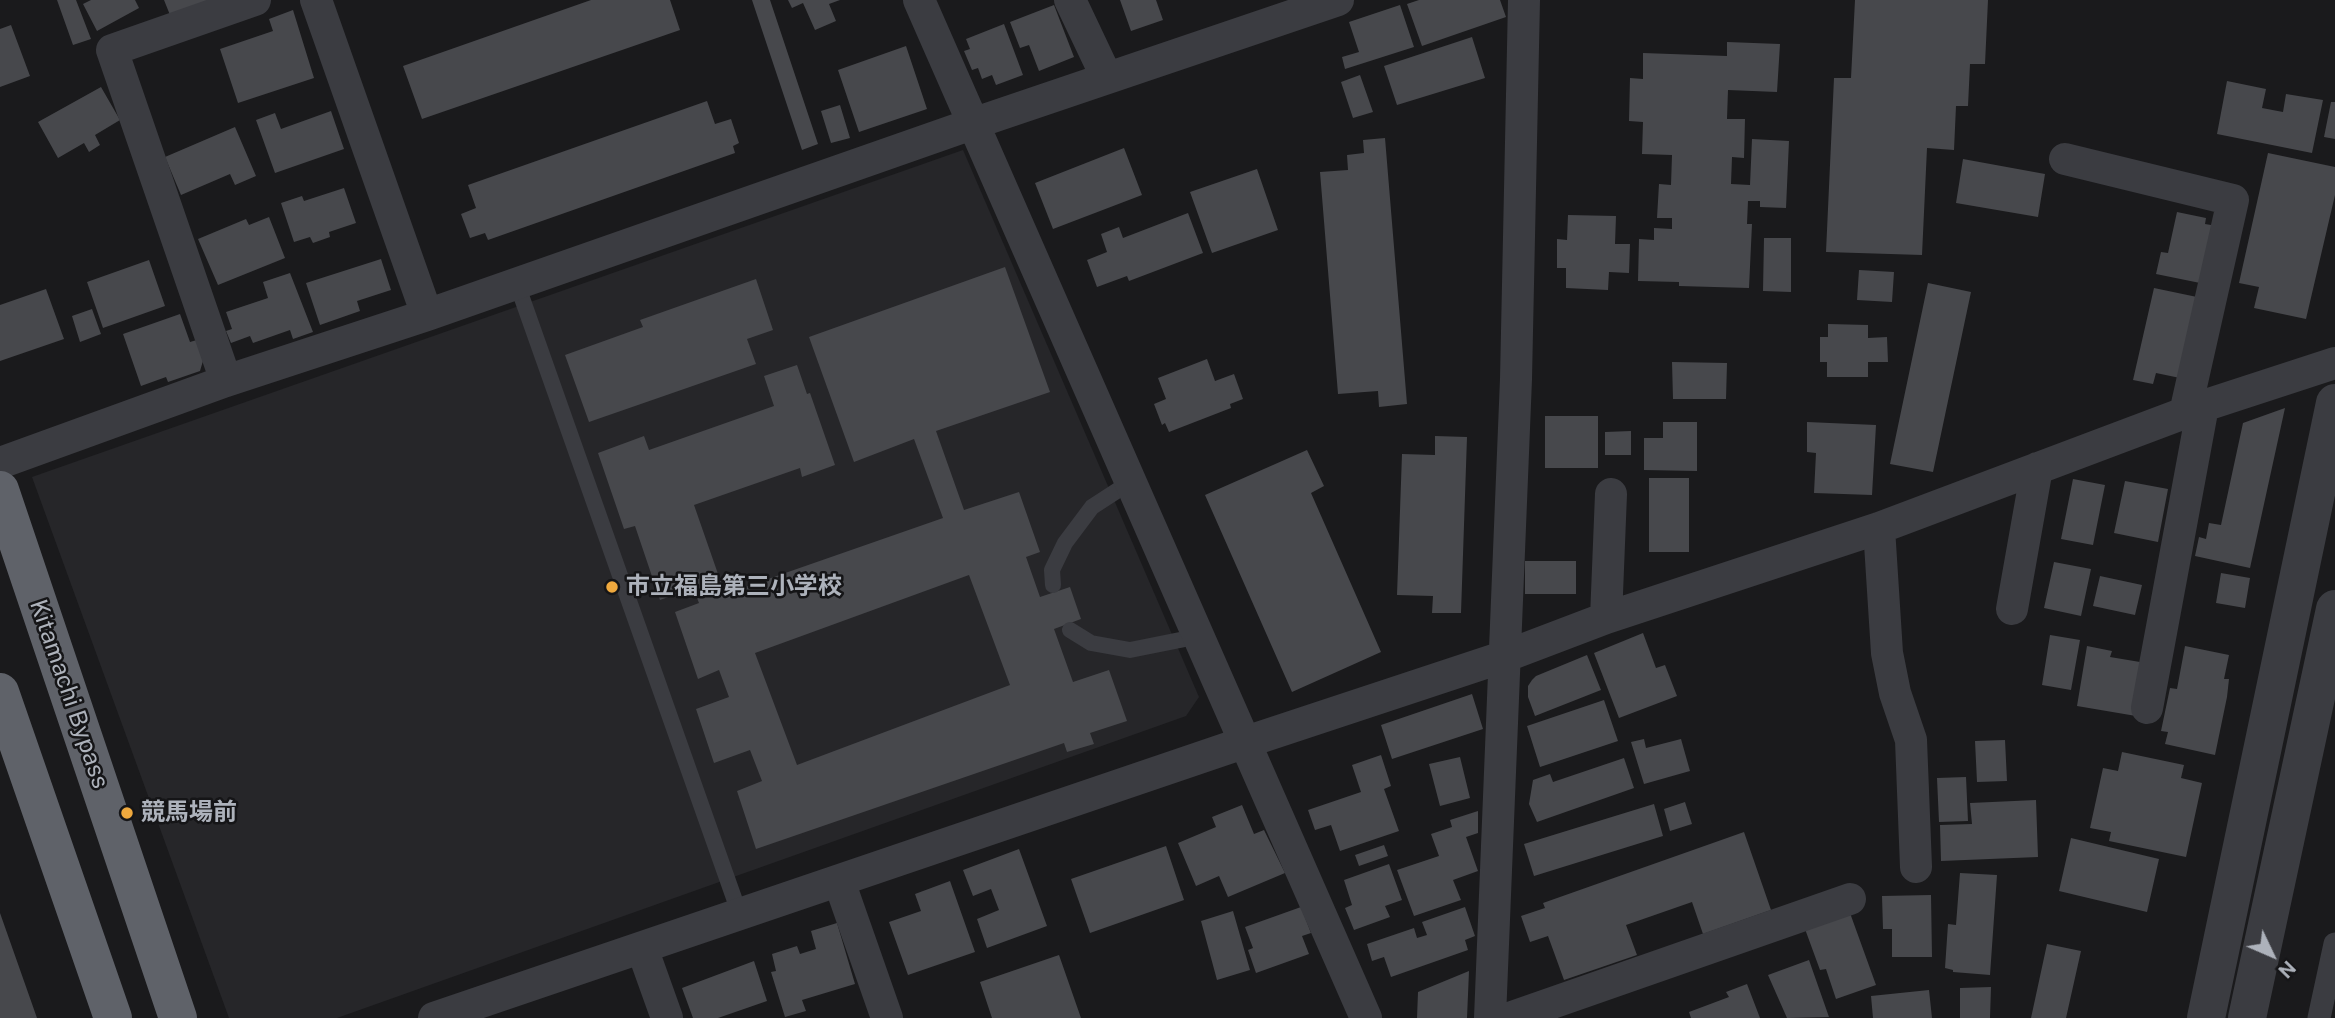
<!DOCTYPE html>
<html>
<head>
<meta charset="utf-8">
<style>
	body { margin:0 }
	#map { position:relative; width:2335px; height:1018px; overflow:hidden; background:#1a1a1c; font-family:"Public Sans",sans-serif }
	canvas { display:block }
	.north { position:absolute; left:2237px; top:920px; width:70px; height:70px; -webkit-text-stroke:5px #151517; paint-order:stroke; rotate:134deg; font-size:19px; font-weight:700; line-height:28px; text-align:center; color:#adb2bb }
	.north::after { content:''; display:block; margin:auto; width:24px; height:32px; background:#adb2bb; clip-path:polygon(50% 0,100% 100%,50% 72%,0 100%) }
</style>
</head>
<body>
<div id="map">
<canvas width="2335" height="1018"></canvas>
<div class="north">N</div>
</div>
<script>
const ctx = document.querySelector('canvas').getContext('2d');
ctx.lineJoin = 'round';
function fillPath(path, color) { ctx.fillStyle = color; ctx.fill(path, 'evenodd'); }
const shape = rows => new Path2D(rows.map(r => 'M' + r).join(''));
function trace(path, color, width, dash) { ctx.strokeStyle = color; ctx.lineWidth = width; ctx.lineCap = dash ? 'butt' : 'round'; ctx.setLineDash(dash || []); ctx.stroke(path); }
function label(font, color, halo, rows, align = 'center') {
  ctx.font = font + ' "Public Sans","Noto Sans JP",sans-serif'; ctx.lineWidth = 5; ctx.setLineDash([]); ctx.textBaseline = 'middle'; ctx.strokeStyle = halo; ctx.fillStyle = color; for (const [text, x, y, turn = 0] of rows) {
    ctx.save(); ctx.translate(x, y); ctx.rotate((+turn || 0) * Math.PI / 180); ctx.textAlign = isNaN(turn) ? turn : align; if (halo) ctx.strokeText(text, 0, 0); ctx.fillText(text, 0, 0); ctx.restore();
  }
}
fillPath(shape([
	[963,150,1199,697,1186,716,337,1018,229,1018,32,477]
]), '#262629');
fillPath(shape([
	[57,0,76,0,91,39,73,45],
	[91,0,135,0,139,8,97,31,83,4],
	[164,0,210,0,170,15],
	[591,0,670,0,680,30,422,119,403,66],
	[752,0,770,0,818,144,802,150],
	[788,0,840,0,829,4,836,21,815,30,803,3,792,8],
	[1120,0,1156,0,1163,20,1131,31],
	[1419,0,1500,0,1506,17,1422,46,1407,4],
	[1855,0,1988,0,1985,64,1970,64,1968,106,1956,106,1954,150,1927,148,1922,255,1826,252,1834,78,1851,78],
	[1054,5,1074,57,1039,71,1029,45,1020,48,1010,22],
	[1400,5,1414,47,1345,69,1342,57,1359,52,1349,22],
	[293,10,314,78,238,103,220,49,273,31,269,19],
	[1004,24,1023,75,996,85,992,75,982,79,978,68,972,70,964,51,970,49,966,39],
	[11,25,30,76,0,87,0,29],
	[1472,37,1485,78,1397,105,1384,66],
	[1727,42,1780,44,1777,92,1728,90,1727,119,1745,119,1744,158,1732,157,1731,184,1750,185,1752,139,1789,141,1786,208,1760,207,1760,201,1748,201,1747,224,1752,224,1749,288,1679,286,1679,282,1638,281,1639,239,1654,240,1654,228,1672,229,1672,218,1657,218,1659,184,1671,185,1672,155,1642,154,1643,122,1629,121,1630,78,1643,79,1643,53,1727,56],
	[906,46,927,109,859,132,838,70],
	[1360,75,1373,112,1353,118,1341,82],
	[2227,81,2266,89,2262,108,2283,112,2286,94,2323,100,2312,153,2217,134],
	[101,87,120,120,95,135,100,145,89,152,84,143,58,158,38,122],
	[707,101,715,124,731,119,739,143,733,146,735,153,488,240,485,233,470,238,461,214,476,208,468,185],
	[2331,102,2335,102,2335,139,2324,137],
	[840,105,850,138,831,143,821,111],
	[331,111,344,149,275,173,256,120,275,113,281,129],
	[235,127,256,176,235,185,230,174,181,195,165,157],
	[1385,138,1407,404,1379,407,1378,391,1338,394,1320,172,1348,170,1347,155,1364,153,1363,140],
	[1124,148,1142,195,1053,229,1035,183],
	[2268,153,2335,167,2335,195,2306,319,2254,308,2259,287,2239,283],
	[1963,159,2045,174,2038,217,1956,203],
	[1257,169,1278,230,1212,253,1190,192],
	[344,188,356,223,329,232,330,237,313,243,310,237,294,242,281,203,302,196,304,201],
	[2177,212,2206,218,2205,224,2217,226,2205,284,2156,274,2161,252,2168,253],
	[1188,213,1203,253,1129,281,1127,276,1097,287,1087,260,1107,252,1101,234,1119,227,1123,238],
	[1568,215,1616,216,1615,244,1630,244,1629,273,1609,272,1608,290,1566,288,1566,268,1557,268,1557,239,1567,240],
	[269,217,285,258,218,285,198,239,246,219,249,225],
	[1764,238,1791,238,1791,292,1763,291],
	[381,259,391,290,357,301,360,311,320,325,306,283],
	[149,260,165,306,103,328,87,282],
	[1005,267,1050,392,936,431,964,510,1019,492,1040,552,1026,557,1040,597,1070,587,1081,619,1054,629,1073,682,1109,670,1127,721,1090,733,1094,744,1067,752,1064,743,756,849,737,791,762,781,750,750,714,763,696,709,729,697,719,670,698,679,675,612,699,603,693,588,660,600,635,526,624,529,598,453,644,436,649,450,774,406,764,376,797,365,807,394,810,393,835,465,802,477,800,468,694,505,725,594,943,518,914,439,854,462,809,337],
	[969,575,1010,685,797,765,755,653],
	[1859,270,1894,272,1892,302,1857,300],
	[290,273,313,332,293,339,290,330,253,343,250,336,231,343,226,331,232,329,226,312,268,298,263,282],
	[756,279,773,330,747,339,756,364,589,422,565,355,643,327,640,320],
	[1928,283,1971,292,1933,472,1890,464],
	[2154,288,2197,297,2180,378,2156,373,2153,384,2133,380],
	[46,289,64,339,0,361,0,305],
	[92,309,101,334,80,342,72,316],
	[180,314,190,342,200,339,205,354,200,371,168,382,166,377,141,386,123,334],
	[1828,324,1868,325,1868,338,1887,337,1888,362,1868,362,1868,377,1827,377,1827,362,1820,362,1820,337,1828,337],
	[1207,359,1215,381,1234,374,1243,399,1230,404,1231,408,1169,432,1165,423,1162,425,1154,404,1166,399,1158,378],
	[1672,362,1727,363,1726,399,1673,399],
	[2285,408,2250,568,2195,556,2199,537,2206,539,2209,523,2221,525,2243,423],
	[1545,416,1598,416,1598,468,1545,468],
	[1663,422,1697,422,1697,471,1644,470,1644,438,1663,438],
	[1807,422,1876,425,1872,495,1814,493,1816,453,1807,452],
	[1631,431,1631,455,1605,455,1605,432],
	[1435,436,1467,437,1461,613,1432,613,1433,596,1397,595,1402,454,1435,455],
	[1307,450,1324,486,1311,493,1381,652,1292,692,1205,495],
	[1649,478,1689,478,1689,552,1649,552],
	[2073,479,2105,485,2093,545,2061,539],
	[2125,481,2168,489,2158,542,2114,533],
	[1525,561,1576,561,1576,594,1525,594],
	[2054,562,2091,569,2081,616,2044,608],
	[2221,573,2250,578,2245,608,2216,603],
	[2100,576,2142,585,2135,615,2093,606],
	[1643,633,1656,668,1665,665,1677,696,1619,718,1594,653],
	[2050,635,2080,640,2071,690,2042,685],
	[2087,646,2112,651,2110,657,2146,663,2136,716,2077,706],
	[2185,646,2229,655,2224,679,2229,679,2227,697,2215,755,2165,744,2168,732,2161,731,2170,688,2177,689],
	[1587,655,1601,690,1535,716,1528,697,1528,686,1532,680,1536,676],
	[1472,694,1483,729,1392,759,1381,725],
	[1604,700,1618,741,1540,767,1527,726],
	[1644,739,1646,748,1681,739,1690,771,1644,784,1631,742],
	[2005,740,2007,781,1977,782,1975,741],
	[2122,752,2184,765,2181,778,2202,783,2186,857,2109,841,2111,832,2090,828,2103,768,2118,771],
	[1381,755,1391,786,1384,789,1399,831,1340,851,1331,825,1315,830,1308,810,1361,792,1352,765],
	[1460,757,1470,798,1440,806,1429,764],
	[1624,758,1634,788,1537,822,1529,804,1533,780,1550,774,1553,782],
	[1966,777,1968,821,1939,822,1937,778],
	[2036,800,2038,857,1941,861,1940,825,1972,824,1970,803],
	[1685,802,1692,824,1670,831,1664,809],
	[1654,804,1663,836,1534,876,1524,844],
	[1242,805,1254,834,1264,830,1285,873,1228,897,1219,876,1196,886,1178,843,1216,827,1212,817],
	[1478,811,1478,833,1466,837,1478,871,1453,880,1461,900,1414,916,1397,870,1439,856,1431,834,1452,827,1450,820],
	[1744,832,1771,910,1703,934,1692,902,1626,925,1637,955,1564,980,1548,936,1530,942,1521,916,1545,908,1543,903],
	[2071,838,2159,859,2147,912,2059,891],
	[1384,845,1388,856,1359,866,1355,855],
	[1166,846,1184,900,1090,933,1071,879],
	[1019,849,1047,926,987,948,977,919,999,910,991,889,973,896,963,870],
	[1389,864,1402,900,1385,906,1390,917,1354,930,1345,908,1352,905,1344,880],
	[1960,873,1997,875,1990,975,1953,972,1953,970,1945,968,1948,924,1956,925],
	[950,881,975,952,908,975,889,922,921,911,915,894],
	[1931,895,1932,957,1892,957,1892,929,1883,929,1882,896],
	[1301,907,1311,933,1302,936,1309,954,1256,973,1248,950,1253,948,1245,927],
	[1465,907,1475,936,1465,940,1468,950,1391,977,1384,957,1372,961,1367,944,1414,928,1417,938,1427,935,1422,922],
	[1233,911,1250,970,1217,980,1201,921],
	[0,913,37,1018,0,1018],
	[1850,913,1876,985,1836,999,1826,969,1820,970,1805,929],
	[837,923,855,984,802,1000,806,1011,785,1017,771,972,776,971,772,954,797,946,800,954,816,949,811,931],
	[2047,944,2081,951,2066,1018,2031,1018],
	[1059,955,1081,1018,992,1018,980,982],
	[1809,960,1829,1017,1787,1018,1768,975],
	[754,961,767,1001,718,1018,693,1018,682,988],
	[1469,971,1467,1018,1417,1018,1418,992],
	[1747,984,1760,1018,1691,1018,1689,1012,1729,997,1726,992],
	[1991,987,1990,1018,1960,1018,1960,988],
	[1929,990,1932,1018,1873,1018,1871,996]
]), '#47484c');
trace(shape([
	[517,284,740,915],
	[1053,585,1052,570,1065,543,1092,507,1132,481],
	[1070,630,1091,643,1130,650,1200,636]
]), '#3b3c41', 16);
trace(shape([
	[2319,1018,2335,944]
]), '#3b3c41', 23);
trace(shape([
	[316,0,427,315],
	[919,0,1366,1018],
	[1070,0,1107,78],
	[2065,159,2233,200,2185,413],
	[226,381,112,50,255,0],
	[0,463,226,381,427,315,975,123,1338,0],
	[1879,528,1887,653,1895,693,1911,740,1916,867],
	[2012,609,2037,468],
	[1606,618,1611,494],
	[2147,708,2203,406],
	[839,881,887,1018],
	[642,948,667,1018],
	[434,1018,1246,742,1506,656,1606,618,1879,528,2203,406,2335,363],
	[1490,1018,1516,379,1524,0],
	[1509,1018,1850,899]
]), '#3b3c41', 32);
trace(shape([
	[2206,1018,2335,403],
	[2247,1018,2335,609]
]), '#3b3c41', 38);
trace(shape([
	[0,490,178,1018],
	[0,692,113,1018]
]), '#5f6269', 38);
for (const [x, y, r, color] of [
	[612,587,7,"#efa93e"],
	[127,813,7,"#efa93e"]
]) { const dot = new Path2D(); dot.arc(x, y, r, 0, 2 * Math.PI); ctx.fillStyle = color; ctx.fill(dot); trace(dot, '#151517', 2.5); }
label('bold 24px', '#adb2bb', '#151517', [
	["市立福島第三小学校",626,587],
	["競馬場前",141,813]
], 'left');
label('24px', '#adb2bb', '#151517', [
	["Kitamachi Bypass",69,694,71]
]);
</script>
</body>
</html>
